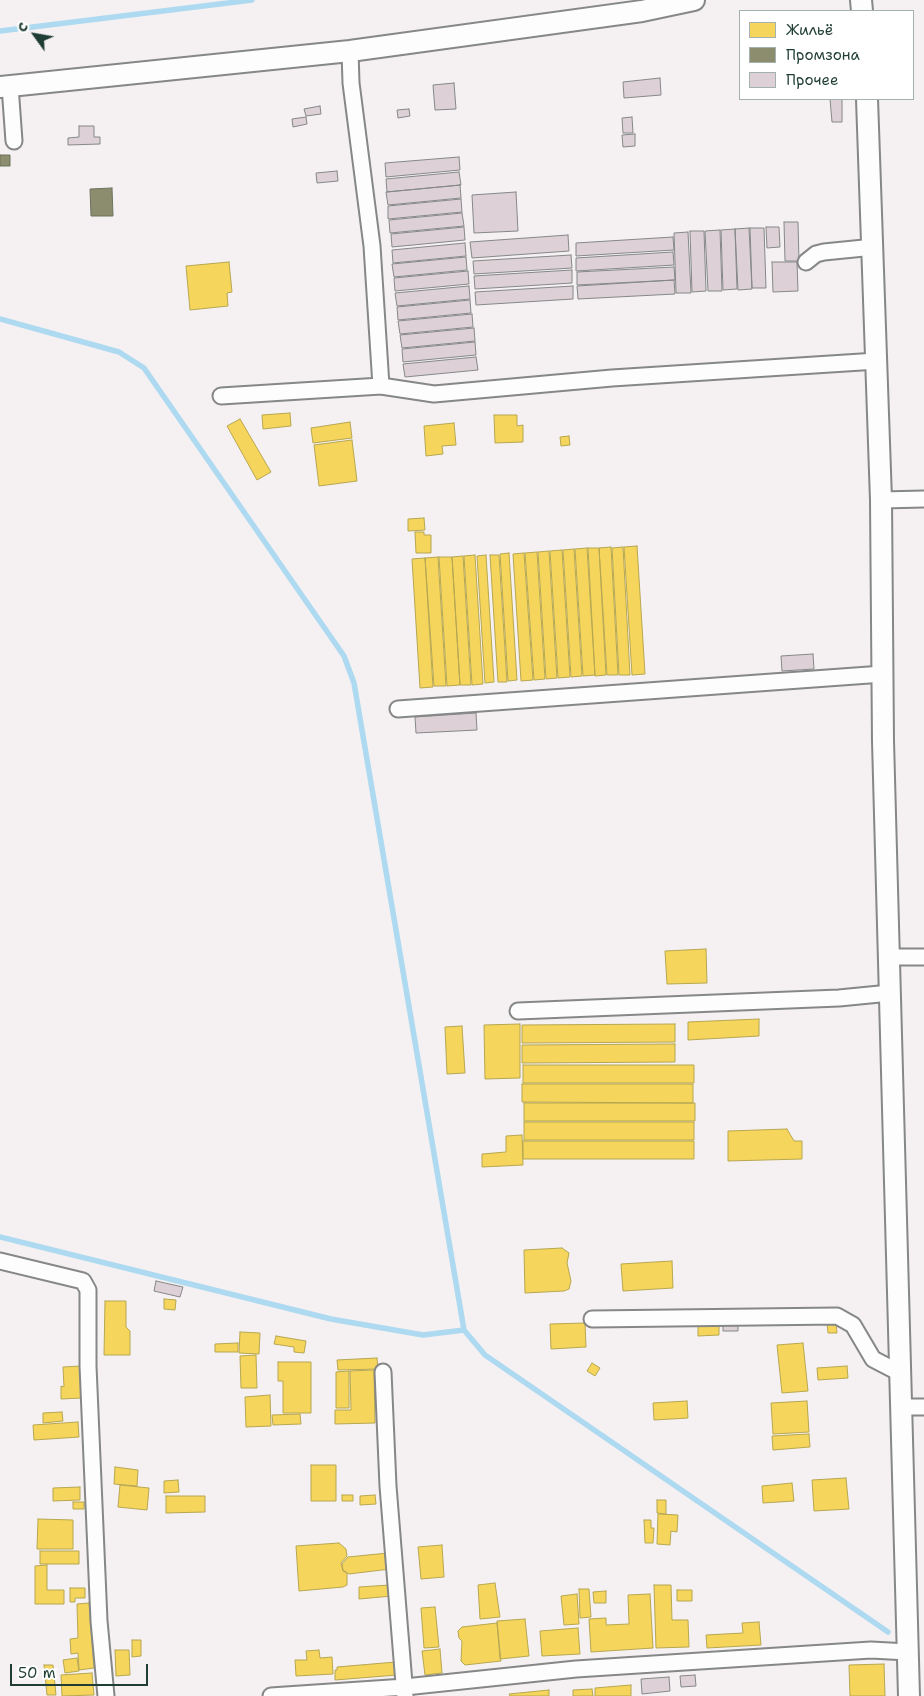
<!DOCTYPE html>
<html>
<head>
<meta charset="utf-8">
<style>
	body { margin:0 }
	#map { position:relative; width:924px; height:1696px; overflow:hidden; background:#f5f0f2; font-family:"Shantell Sans",sans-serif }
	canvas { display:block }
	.legend { position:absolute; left:739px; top:10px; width:175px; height:90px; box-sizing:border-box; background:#fff; border:1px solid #a5b1ae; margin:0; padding:6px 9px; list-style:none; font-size:15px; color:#1f3d34 }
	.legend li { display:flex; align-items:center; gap:10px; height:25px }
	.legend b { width:25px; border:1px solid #a5b1ae }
	.north { position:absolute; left:10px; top:10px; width:50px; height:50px; -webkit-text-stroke:4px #fff; paint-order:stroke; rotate:302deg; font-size:14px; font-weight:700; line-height:20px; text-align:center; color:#1f3d34 }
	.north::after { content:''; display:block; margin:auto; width:18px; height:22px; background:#1f3d34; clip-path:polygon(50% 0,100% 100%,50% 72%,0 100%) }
	.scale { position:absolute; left:10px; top:1664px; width:138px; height:22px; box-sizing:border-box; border:2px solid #1f3d34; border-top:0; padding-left:6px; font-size:15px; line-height:18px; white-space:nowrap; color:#1f3d34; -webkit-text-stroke:4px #fff; paint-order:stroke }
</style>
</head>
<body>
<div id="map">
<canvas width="924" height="1696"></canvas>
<ul class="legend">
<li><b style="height:14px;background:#f6d55c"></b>Жильё</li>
<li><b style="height:14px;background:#8c8c6e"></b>Промзона</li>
<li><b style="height:14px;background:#ddd0d6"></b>Прочее</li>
</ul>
<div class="north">С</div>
<div class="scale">50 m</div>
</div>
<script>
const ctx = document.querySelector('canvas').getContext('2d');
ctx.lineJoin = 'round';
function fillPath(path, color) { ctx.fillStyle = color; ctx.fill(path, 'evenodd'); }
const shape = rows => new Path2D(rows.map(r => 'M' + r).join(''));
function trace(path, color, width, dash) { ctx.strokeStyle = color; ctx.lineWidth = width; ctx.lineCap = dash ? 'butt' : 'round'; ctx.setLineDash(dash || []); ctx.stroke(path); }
const homes = shape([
	[229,262,232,292,227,293,228,306,190,310,186,266,229,262],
	[290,413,291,426,263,429,262,415,290,413],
	[494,415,517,415,517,426,523,425,523,442,495,443,494,415],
	[240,419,271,472,257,480,227,426,240,419],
	[350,422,352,438,313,443,311,428,350,422],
	[454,423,456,445,442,446,443,454,426,456,424,426,454,423],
	[569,436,570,445,561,446,560,437,569,436],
	[352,440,357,481,319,486,314,445,352,440],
	[424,518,425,530,408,531,408,519,424,518],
	[415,532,424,532,424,535,431,535,431,553,416,553,415,532],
	[637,546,645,674,632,675,624,547,637,546],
	[611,547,618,675,607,675,599,548,611,547],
	[623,547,630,675,619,675,612,548,623,547],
	[587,548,595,675,583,676,575,549,587,548],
	[588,548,599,548,606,675,595,676,588,548],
	[574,549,582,676,571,677,563,550,574,549],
	[562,550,570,677,558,678,550,551,562,550],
	[549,551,557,678,546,679,538,552,549,551],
	[537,552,545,679,534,680,525,553,537,552],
	[509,553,517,680,508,681,500,554,509,553],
	[524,553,533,680,521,681,513,554,524,553],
	[475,555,483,684,472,685,464,556,475,555],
	[486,555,494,682,485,683,477,556,486,555],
	[490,555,499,555,507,682,498,682,490,555],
	[463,556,471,685,460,685,452,557,463,556],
	[438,557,446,686,434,686,425,558,438,557],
	[439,557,452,557,460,685,447,686,439,557],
	[425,558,433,687,420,688,412,559,425,558],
	[706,949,707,983,667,984,665,951,706,949],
	[759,1019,759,1036,688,1040,688,1022,759,1019],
	[520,1024,520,1078,485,1079,484,1025,520,1024],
	[675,1024,675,1042,522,1043,522,1025,675,1024],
	[462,1026,465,1073,447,1074,445,1027,462,1026],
	[675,1044,675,1062,522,1063,522,1045,675,1044],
	[523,1065,694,1065,694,1083,523,1083,523,1065],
	[522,1084,693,1084,693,1103,522,1102,522,1084],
	[524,1103,695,1103,695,1121,524,1121,524,1103],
	[524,1122,694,1122,694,1140,524,1140,524,1122],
	[787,1129,794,1141,802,1141,802,1159,728,1161,728,1131,787,1129],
	[522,1135,523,1165,482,1167,482,1154,506,1152,506,1136,522,1135],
	[523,1141,694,1141,694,1159,523,1159,523,1141],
	[562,1248,569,1253,567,1263,571,1281,569,1289,564,1291,525,1293,524,1250,562,1248],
	[672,1261,673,1288,623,1291,621,1264,672,1261],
	[164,1299,176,1300,175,1310,164,1309,164,1299],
	[105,1301,126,1301,126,1327,130,1331,130,1355,104,1355,105,1301],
	[719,1322,719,1335,698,1336,698,1324,719,1322],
	[836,1322,837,1333,828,1333,827,1323,836,1322],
	[585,1323,586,1347,551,1349,550,1324,585,1323],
	[240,1332,260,1333,259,1354,239,1353,240,1332],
	[276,1336,306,1341,304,1353,294,1352,294,1347,274,1344,276,1336],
	[238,1343,238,1352,215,1352,215,1344,238,1343],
	[803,1343,808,1391,782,1393,777,1345,803,1343],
	[256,1355,257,1388,241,1388,240,1356,256,1355],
	[377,1358,378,1369,338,1370,337,1360,377,1358],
	[278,1362,311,1362,311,1413,283,1413,283,1381,278,1381,278,1362],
	[592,1363,600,1368,595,1376,587,1371,592,1363],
	[81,1366,82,1398,61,1399,61,1386,64,1387,63,1367,81,1366],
	[847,1366,848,1378,818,1380,817,1368,847,1366],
	[374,1370,375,1423,335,1424,335,1410,351,1410,350,1371,374,1370],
	[349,1371,349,1408,336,1408,336,1372,349,1371],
	[270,1395,271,1426,246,1427,245,1397,270,1395],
	[687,1401,688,1418,654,1420,653,1403,687,1401],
	[807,1401,809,1432,773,1434,771,1403,807,1401],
	[62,1412,63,1421,43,1423,43,1413,62,1412],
	[300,1414,301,1424,273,1425,272,1415,300,1414],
	[78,1422,79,1437,34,1440,33,1425,78,1422],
	[809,1434,810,1447,773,1450,772,1436,809,1434],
	[311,1465,336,1465,336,1501,311,1501,311,1465],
	[115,1467,138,1470,137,1486,114,1484,115,1467],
	[846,1478,849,1509,814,1511,812,1480,846,1478],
	[178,1480,179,1492,164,1493,164,1481,178,1480],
	[792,1483,794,1501,763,1503,762,1486,792,1483],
	[120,1485,149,1488,147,1510,118,1507,120,1485],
	[80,1487,80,1500,53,1501,53,1488,80,1487],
	[342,1495,353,1495,353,1501,342,1501,342,1495],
	[375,1495,376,1504,360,1505,360,1496,375,1495],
	[166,1496,205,1496,205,1512,166,1513,166,1496],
	[657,1500,666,1500,666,1514,657,1513,657,1500],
	[73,1502,84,1502,84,1509,73,1509,73,1502],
	[658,1514,678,1515,677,1532,671,1531,670,1545,657,1544,658,1514],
	[38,1519,73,1520,73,1549,37,1549,38,1519],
	[644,1520,651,1520,651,1528,654,1528,653,1543,645,1543,644,1520],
	[339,1543,346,1549,347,1556,341,1563,343,1571,347,1573,347,1585,343,1587,299,1591,296,1546,339,1543],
	[442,1545,444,1577,421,1579,418,1547,442,1545],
	[40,1551,79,1551,79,1564,40,1564,40,1551],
	[388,1553,390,1569,349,1574,343,1570,342,1564,348,1557,388,1553],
	[47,1565,47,1590,64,1590,64,1604,35,1604,35,1566,47,1565],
	[495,1583,500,1617,480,1619,478,1585,495,1583],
	[390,1585,392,1596,359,1599,359,1587,390,1585],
	[654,1585,671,1585,672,1620,688,1620,689,1647,656,1648,654,1585],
	[70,1588,85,1588,85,1598,75,1598,75,1602,70,1602,70,1588],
	[579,1589,589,1589,591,1617,580,1618,579,1589],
	[677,1590,692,1590,692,1601,677,1601,677,1590],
	[606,1591,606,1603,594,1603,593,1592,606,1591],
	[577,1594,579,1624,564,1625,561,1596,577,1594],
	[650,1594,653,1648,591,1652,589,1619,606,1618,606,1625,629,1624,628,1595,650,1594],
	[89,1603,94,1668,79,1670,78,1653,71,1654,70,1639,78,1638,77,1604,89,1603],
	[435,1607,439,1647,424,1648,421,1608,435,1607],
	[525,1619,529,1656,500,1659,497,1621,525,1619],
	[759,1622,761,1645,707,1648,706,1635,743,1633,742,1623,759,1622],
	[497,1623,501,1661,465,1665,461,1661,462,1641,459,1638,458,1631,462,1627,497,1623],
	[578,1628,580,1654,542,1656,540,1631,578,1628],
	[132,1640,141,1640,141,1656,132,1657,132,1640],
	[440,1649,442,1673,425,1675,422,1651,440,1649],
	[115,1650,129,1650,130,1675,116,1676,115,1650],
	[319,1650,320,1658,332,1657,333,1674,296,1676,295,1660,307,1660,306,1651,319,1650],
	[77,1658,79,1671,65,1673,63,1660,77,1658],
	[396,1662,397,1675,335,1680,335,1670,337,1670,337,1667,396,1662],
	[884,1664,885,1696,850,1696,849,1665,884,1664],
	[44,1665,53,1665,56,1695,47,1695,44,1665],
	[92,1673,94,1695,62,1696,61,1675,92,1673],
	[631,1685,631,1696,595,1696,595,1688,631,1685],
	[592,1689,593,1696,573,1696,573,1690,592,1689],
	[549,1690,549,1696,510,1696,509,1694,549,1690]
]);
fillPath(homes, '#f6d55c');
trace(homes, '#b6a750', 1);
const industry = shape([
	[0,155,10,155,10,166,0,166,0,155],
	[112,188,113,216,91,216,90,189,112,188]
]);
fillPath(industry, '#8c8c6e');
trace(industry, '#6b745d', 1);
trace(shape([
	[0,31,252,0],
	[0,319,119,352,144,368,344,656,354,683,464,1330,485,1355,888,1632],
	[0,1237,331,1319,423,1335,464,1330]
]), '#addaf0', 5.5);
const building = shape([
	[660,78,661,95,624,98,623,82,660,78],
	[454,83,456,109,435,110,433,85,454,83],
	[830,99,842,99,842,122,832,122,830,99],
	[320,106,321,114,306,116,304,109,320,106],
	[409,109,410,116,398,118,397,110,409,109],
	[306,117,307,124,293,127,292,119,306,117],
	[632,117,633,133,623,133,622,118,632,117],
	[79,126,94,126,94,137,100,137,100,144,68,145,68,138,79,137,79,126],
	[635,134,635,146,623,147,622,135,635,134],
	[459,157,460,170,386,177,385,163,459,157],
	[337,171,338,181,317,183,316,173,337,171],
	[459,172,461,185,387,192,386,179,459,172],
	[460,185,461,198,388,205,386,192,460,185],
	[516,192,518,231,474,233,472,195,516,192],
	[461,199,462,212,388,219,388,206,461,199],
	[462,213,464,226,390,233,389,220,462,213],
	[784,222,798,222,799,261,785,261,784,222],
	[464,227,465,240,392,247,391,234,464,227],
	[766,227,779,227,780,247,767,248,766,227],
	[749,228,752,289,738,290,735,229,749,228],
	[750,228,764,228,766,288,752,288,750,228],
	[735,229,737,289,723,290,721,230,735,229],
	[720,230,722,291,708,291,705,231,720,230],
	[690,231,704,231,706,291,692,292,690,231],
	[688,232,691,293,676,293,674,233,688,232],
	[568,235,569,251,472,258,470,242,568,235],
	[673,237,674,250,576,256,576,243,673,237],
	[465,243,466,256,393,263,392,250,465,243],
	[673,252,674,265,576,271,576,258,673,252],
	[571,255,572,268,474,274,473,261,571,255],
	[466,257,467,270,394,277,392,264,466,257],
	[772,262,797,262,798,291,773,292,772,262],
	[674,267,675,280,577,285,577,272,674,267],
	[572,270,572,283,475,289,474,276,572,270],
	[468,271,469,284,395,291,394,278,468,271],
	[674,280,675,294,578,299,577,286,674,280],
	[469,286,470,299,397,306,395,293,469,286],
	[573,286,573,299,476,305,475,292,573,286],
	[470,300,471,313,398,320,397,307,470,300],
	[472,314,473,327,400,334,398,321,472,314],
	[474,328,475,341,402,348,400,335,474,328],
	[475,342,476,355,403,362,402,349,475,342],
	[476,357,478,370,405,377,403,364,476,357],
	[813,654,814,669,782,671,781,656,813,654],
	[476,713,477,730,416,733,415,717,476,713],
	[156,1281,183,1287,180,1297,154,1291,156,1281],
	[723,1324,738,1324,738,1331,723,1331,723,1324],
	[695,1675,696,1686,681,1687,680,1676,695,1675],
	[669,1677,670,1691,642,1694,641,1679,669,1677]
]);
fillPath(building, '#ddd0d6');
trace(building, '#858887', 1);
const street = shape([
	[350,51,351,83,372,246,381,386],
	[10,86,14,141],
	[806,262,816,254,824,252,874,247],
	[221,396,381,386,434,394,612,378,877,361],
	[881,500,924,499],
	[398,709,883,674],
	[889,957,924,957],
	[518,1011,839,998,890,993],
	[0,1261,83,1281,88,1290,88,1366,99,1621,106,1696],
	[592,1319,837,1316,853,1325,873,1359,900,1373],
	[383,1372,388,1486,405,1696],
	[901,1407,924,1407],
	[271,1696,405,1687,576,1669,871,1650,908,1652]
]);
const secondary = shape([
	[861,0,862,11],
	[0,87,350,51,642,11,694,0],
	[867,99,881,500,883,741,909,1696]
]);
trace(street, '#858887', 19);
trace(secondary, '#858887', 24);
trace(street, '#fefdfd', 15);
trace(secondary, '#fefdfd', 20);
</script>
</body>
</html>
